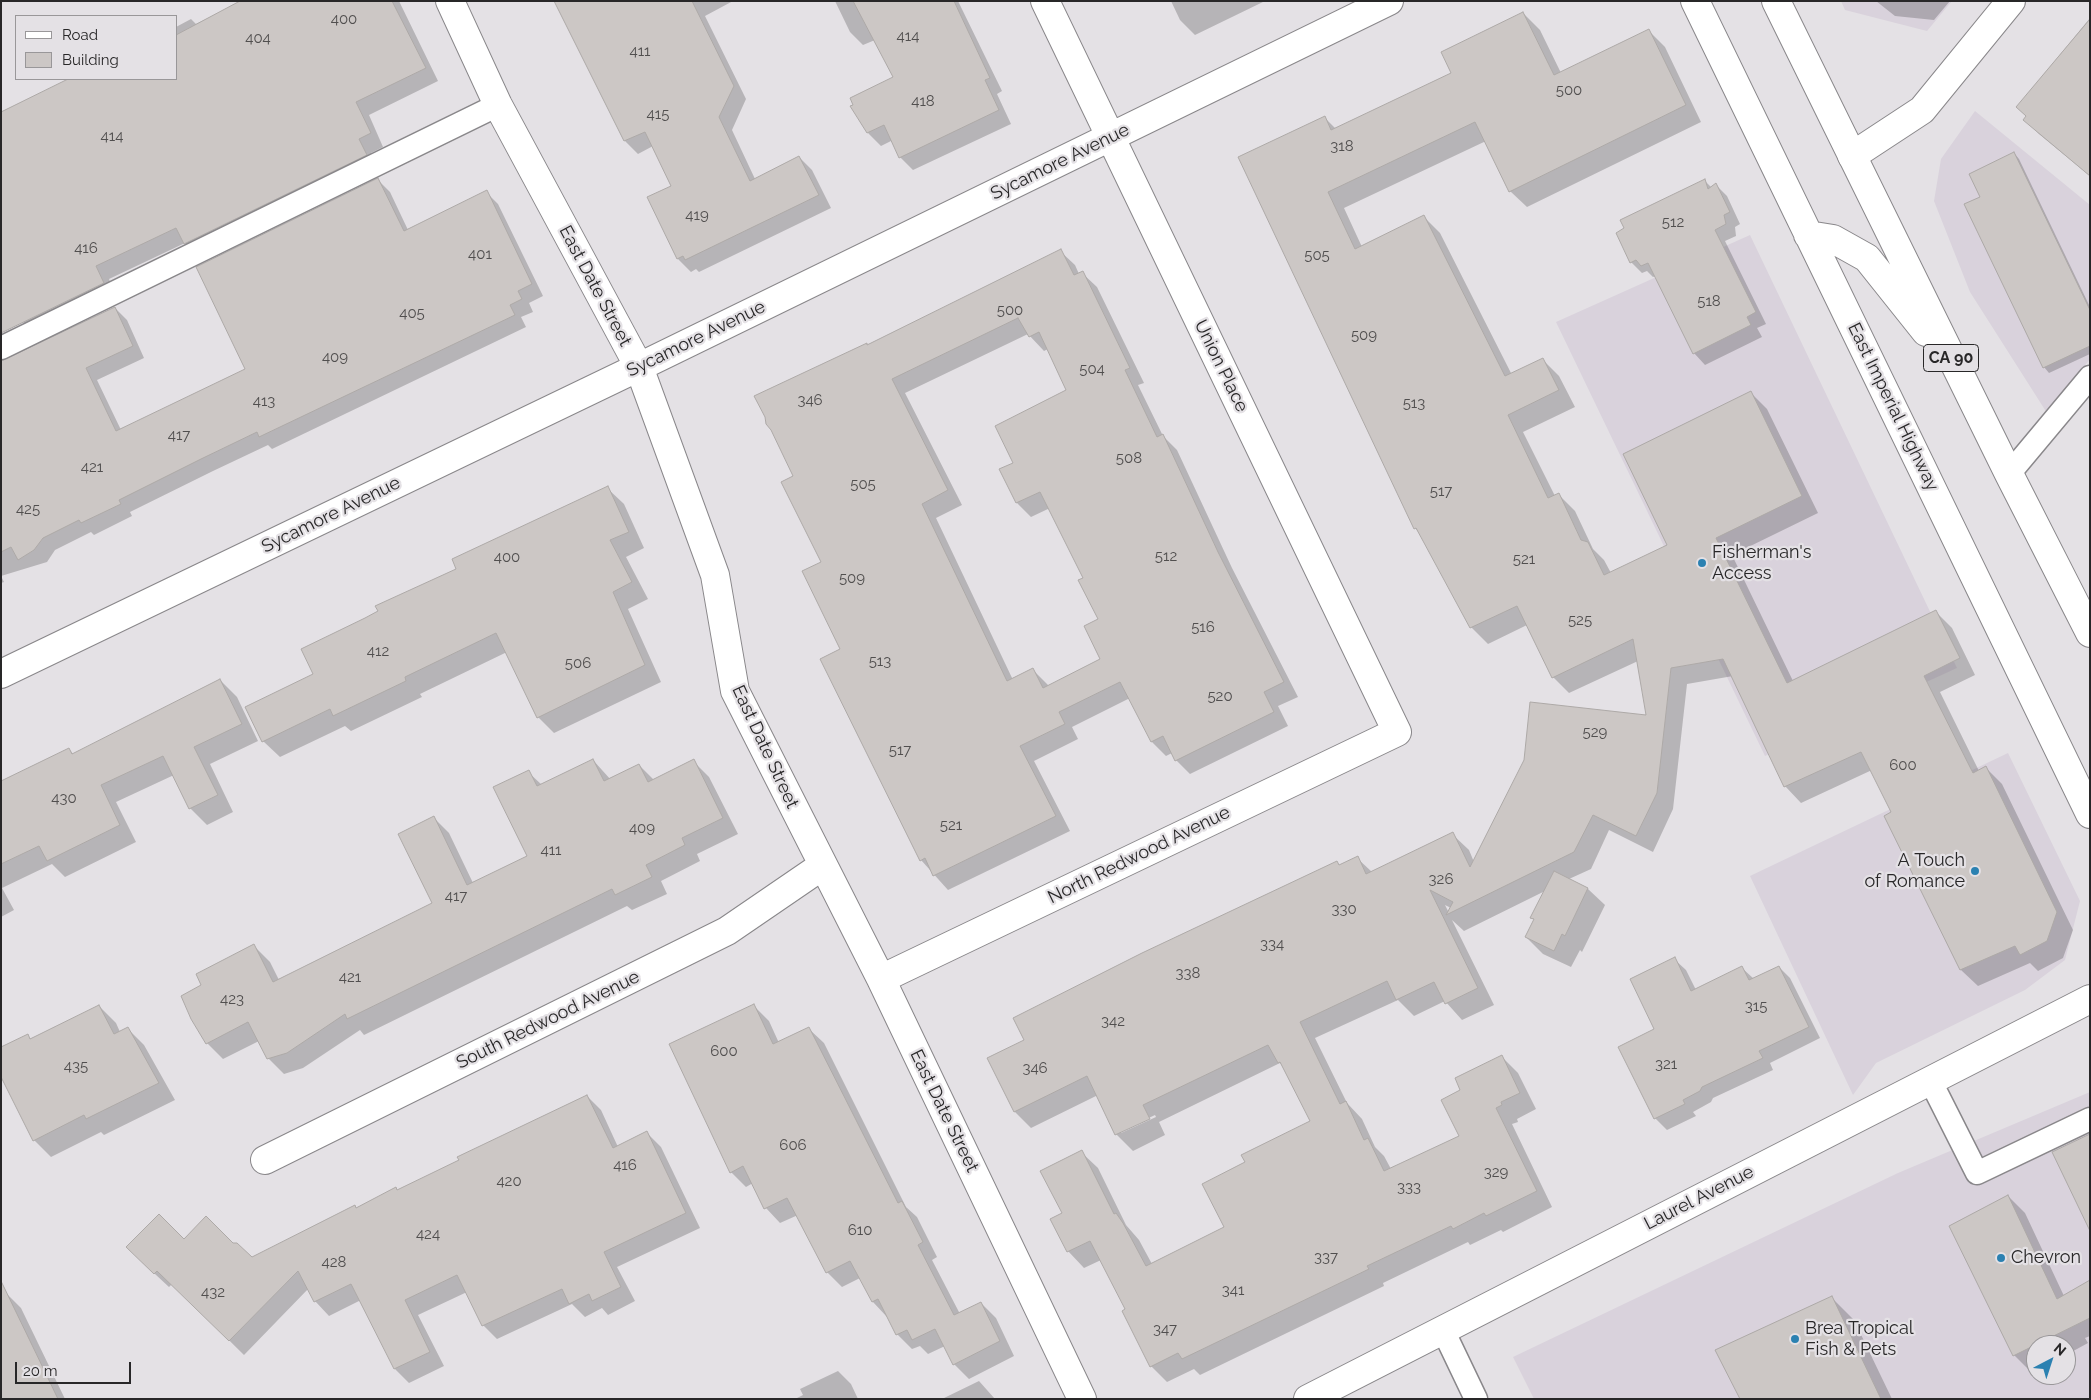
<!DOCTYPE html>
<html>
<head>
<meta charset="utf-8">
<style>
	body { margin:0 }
	#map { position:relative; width:2091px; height:1400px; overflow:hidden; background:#e4e1e5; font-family:Raleway,sans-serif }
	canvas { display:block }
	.frame { position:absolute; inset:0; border:2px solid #282728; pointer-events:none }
	.legend { position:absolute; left:15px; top:15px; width:162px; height:65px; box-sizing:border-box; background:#e4e1e5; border:1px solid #999799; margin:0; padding:6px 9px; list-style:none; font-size:15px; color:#282728 }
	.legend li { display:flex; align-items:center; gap:10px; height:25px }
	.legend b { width:25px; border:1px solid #999799 }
	.north { position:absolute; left:2026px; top:1335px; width:50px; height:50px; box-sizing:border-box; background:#e4e1e5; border:1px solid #999799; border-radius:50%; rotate:40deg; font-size:14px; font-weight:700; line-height:20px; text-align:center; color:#282728 }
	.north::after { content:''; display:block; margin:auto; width:18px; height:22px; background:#2b81b1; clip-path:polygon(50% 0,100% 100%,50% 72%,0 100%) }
	.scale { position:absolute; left:15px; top:1362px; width:116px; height:22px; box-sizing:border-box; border:2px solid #282728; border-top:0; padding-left:6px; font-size:15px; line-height:18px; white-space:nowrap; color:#282728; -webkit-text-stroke:4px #e4e1e5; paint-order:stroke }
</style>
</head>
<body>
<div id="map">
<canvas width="2091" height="1400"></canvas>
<div class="frame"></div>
<ul class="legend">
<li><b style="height:6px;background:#fff"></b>Road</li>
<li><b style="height:14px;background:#ccc7c5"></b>Building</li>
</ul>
<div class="north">N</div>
<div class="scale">20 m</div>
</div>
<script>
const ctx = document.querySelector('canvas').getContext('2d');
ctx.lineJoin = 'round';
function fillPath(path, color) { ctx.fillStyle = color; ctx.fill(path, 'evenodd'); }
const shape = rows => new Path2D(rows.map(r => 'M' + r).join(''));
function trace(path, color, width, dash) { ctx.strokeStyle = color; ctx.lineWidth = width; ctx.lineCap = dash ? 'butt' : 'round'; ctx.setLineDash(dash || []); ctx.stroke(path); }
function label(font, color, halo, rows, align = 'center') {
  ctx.font = font + ' Raleway,sans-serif'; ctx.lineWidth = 4.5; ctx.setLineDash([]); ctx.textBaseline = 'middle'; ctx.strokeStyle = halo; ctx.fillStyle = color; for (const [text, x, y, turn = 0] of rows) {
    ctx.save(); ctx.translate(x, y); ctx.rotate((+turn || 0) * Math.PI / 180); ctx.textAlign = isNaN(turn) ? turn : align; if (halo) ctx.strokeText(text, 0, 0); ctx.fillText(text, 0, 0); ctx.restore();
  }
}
fillPath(shape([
	[1841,1,1952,1,1927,31,1845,10],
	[1975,111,2090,205,2090,359,2047,413,1970,292,1934,201,1941,159],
	[1750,235,1957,668,1765,756,1556,322],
	[2008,753,2080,901,2065,960,2025,990,1876,1063,1853,1095,1750,876],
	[2090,1092,2090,1399,1534,1399,1513,1357,1898,1173],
	[2036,1345,2066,1345,2066,1375,2036,1375]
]), '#d9d2dc');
fillPath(shape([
	[243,1,399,1,438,81,369,115,383,147,371,153,379,168,198,256,185,243,109,279,116,296,36,335,23,322,1,274,1,112,71,79,176,79,176,27,191,19,196,24],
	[556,1,733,1,705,16,746,99,732,130,755,179,799,157,812,170,831,208,699,272,696,269,691,272,678,259,649,198,673,187,653,146,638,154,625,141],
	[835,1,958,1,1002,91,997,94,1011,124,913,170,900,157,893,140,881,146,868,133,895,78,875,40,863,45,850,32],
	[1171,1,1265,1,1195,35,1180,20],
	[1876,1,1950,1,1934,20,1895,16],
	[1523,13,1540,30,1561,73,1648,30,1665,47,1701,122,1527,207,1510,191,1486,141,1344,208,1362,247,1424,217,1440,233,1512,375,1543,360,1559,376,1575,407,1523,432,1555,496,1559,495,1575,511,1593,549,1604,560,1611,573,1669,545,1751,393,1767,409,1818,513,1732,555,1793,681,1936,612,1952,628,1975,675,1940,692,1979,771,1986,768,2002,784,2073,930,2063,958,2038,971,2030,963,1978,986,1961,970,1886,817,1893,813,1872,770,1801,803,1785,786,1733,676,1687,684,1673,809,1653,852,1609,830,1591,869,1569,879,1588,889,1605,905,1582,952,1580,950,1571,967,1543,954,1526,937,1535,920,1532,917,1545,891,1464,931,1452,920,1494,1005,1462,1020,1445,1001,1414,1016,1398,1000,1315,1038,1347,1103,1362,1119,1375,1147,1384,1156,1391,1169,1460,1136,1462,1091,1502,1057,1518,1073,1536,1109,1517,1119,1518,1122,1512,1124,1552,1207,1503,1232,1501,1230,1470,1245,1468,1242,1383,1283,1384,1286,1200,1375,1194,1369,1167,1382,1151,1366,1127,1310,1101,1260,1084,1268,1068,1251,1064,1214,1081,1152,1098,1168,1126,1225,1139,1240,1152,1264,1226,1228,1247,1163,1312,1122,1285,1069,1280,1063,1159,1122,1165,1135,1133,1151,1116,1134,1098,1095,1031,1128,1015,1112,989,1059,1026,1040,1337,862,1340,866,1357,858,1372,872,1452,834,1469,850,1474,862,1648,716,1638,661,1569,693,1553,677,1527,625,1488,644,1471,627,1420,534,1415,528,1240,158,1325,118,1336,129,1453,74],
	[1445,905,1451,908,1449,913],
	[1155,1115,1156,1117,1121,1133,1121,1131],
	[2090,18,2090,176,2039,134,2025,120,2027,117,2017,107],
	[2014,153,2019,159,2090,307,2090,354,2049,373,2044,367,1982,197],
	[378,180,390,192,408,230,486,192,498,204,543,296,529,303,533,312,521,317,526,327,272,449,268,445,213,471,130,512,132,516,94,535,91,532,55,550,47,562,1,576,4,582,1,583,1,365,115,308,127,320,144,358,97,380,121,430,247,369],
	[1705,181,1712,188,1716,185,1727,196,1740,224,1735,227,1736,236,1725,241,1766,324,1757,328,1762,337,1705,365,1694,353,1656,276,1653,277,1647,271,1642,273,1631,262],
	[1060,251,1075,265,1079,274,1082,273,1097,287,1144,383,1138,385,1163,436,1177,450,1232,568,1298,697,1278,706,1288,726,1190,774,1176,760,1172,753,1166,756,1152,742,1130,698,1072,727,1078,739,1034,761,1070,831,948,890,921,860,795,477,868,346],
	[1028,334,1044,351,1048,349,1068,391,1015,463,1001,470,1017,503,1031,517,1050,508,1084,579,1100,620,1101,659,1049,686,1033,670,1013,680,936,518,962,505,905,393],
	[607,488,624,504,644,548,626,557,648,599,628,609,661,682,554,733,538,717,507,652,420,694,422,697,351,731,345,726,280,757,263,741,314,674,366,620],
	[220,680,237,697,258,741,210,764,233,812,207,825,190,808,174,775,116,802,136,842,65,877,52,864,2,888,14,910,1,917,1,785,69,749,74,755],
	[593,760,611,780,639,765,654,780,693,761,709,777,738,834,697,854,700,861,661,881,667,894,632,910,627,906,364,1035,360,1030,303,1068,284,1074,268,1058,259,1041,223,1059,207,1043,203,986,254,946,270,962,279,980,434,904,433,817,449,833,473,883,529,857,528,772,542,785],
	[1674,959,1686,970,1696,990,1742,968,1754,979,1779,967,1790,978,1820,1038,1770,1063,1773,1070,1713,1098,1711,1102,1693,1112,1696,1116,1667,1130,1655,1118,1620,1047,1656,1029],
	[99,1006,116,1023,120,1032,127,1028,144,1045,175,1100,104,1135,101,1132,51,1157,34,1140,27,1036,31,1039],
	[754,1006,769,1021,779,1043,809,1029,824,1043,906,1207,917,1217,937,1257,932,1260,960,1314,981,1303,996,1318,1014,1356,969,1379,954,1364,945,1346,928,1354,920,1346,912,1349,897,1334,887,1317,873,1302,860,1278,842,1287,827,1272,798,1215,780,1223,766,1208,753,1183,746,1187,731,1172],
	[587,1096,601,1110,618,1147,647,1133,661,1147,700,1228,617,1267,635,1301,608,1315,602,1308,585,1317,572,1304,497,1339,483,1325,467,1292,418,1315,444,1366,409,1383,395,1369,361,1300,329,1316,315,1301,309,1288,244,1355,172,1284,169,1287,142,1262,184,1240,233,1244,252,1258,396,1189,398,1191],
	[2008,1196,2025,1213,2064,1296,2090,1281,2090,1336,2085,1338,2088,1343,2066,1355,2066,1345,2036,1345,2036,1370,2031,1372,2014,1355,1950,1226],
	[7,1294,21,1308,65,1399,1,1399],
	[1832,1298,1854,1320,1892,1399,1741,1399],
	[838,1371,851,1384,858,1399,795,1399,803,1395,800,1389],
	[979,1381,995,1399,942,1399]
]), '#0003');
const building = shape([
	[240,1,392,1,426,68,356,102,371,133,359,139,367,155,184,244,176,228,96,266,104,283,1,333,1,112,68,79,176,79,176,35,240,1],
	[554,1,692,1,734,86,719,117,750,181,799,156,819,195,685,260,683,256,677,259,647,197,671,186,645,132,624,141,554,1],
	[853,1,954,1,990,78,985,80,999,110,899,158,884,125,867,133,850,106,853,105,850,98,893,77,853,1],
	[1523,12,1554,75,1649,29,1686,105,1509,192,1475,122,1328,192,1355,249,1424,215,1505,376,1543,358,1559,390,1508,415,1548,498,1559,493,1581,540,1588,542,1604,575,1667,545,1623,454,1751,391,1802,496,1716,538,1787,683,1936,610,1960,658,1924,676,1973,773,1986,766,2057,912,2047,941,2020,955,2015,946,1960,970,1884,816,1891,812,1861,752,1784,787,1723,659,1671,668,1657,793,1636,836,1593,815,1574,852,1446,915,1453,902,1430,890,1478,988,1445,1004,1434,982,1396,1000,1387,981,1300,1022,1340,1104,1346,1101,1364,1140,1368,1138,1384,1171,1459,1136,1441,1100,1460,1090,1455,1078,1502,1055,1520,1093,1501,1102,1502,1105,1496,1108,1537,1191,1486,1216,1484,1213,1453,1229,1451,1226,1367,1266,1369,1269,1182,1359,1178,1353,1150,1367,1122,1311,1125,1309,1090,1241,1067,1252,1050,1219,1062,1213,1040,1171,1082,1150,1114,1214,1116,1213,1123,1223,1146,1266,1224,1227,1202,1184,1245,1162,1241,1155,1310,1121,1280,1062,1278,1063,1268,1045,1143,1105,1150,1119,1115,1135,1087,1076,1014,1112,987,1058,1024,1040,1013,1018,1142,953,1337,861,1339,865,1358,856,1366,874,1453,832,1470,867,1524,760,1530,702,1646,715,1633,639,1552,678,1517,606,1470,628,1416,528,1414,529,1238,157,1325,116,1331,130,1451,73,1441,52,1523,12],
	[2090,19,2090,176,2023,120,2026,116,2016,107,2090,19],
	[2014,152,2090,310,2090,346,2043,368,1964,204,1980,197,1969,174,2014,152],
	[378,178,404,231,487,190,532,284,518,291,522,299,510,305,515,315,259,437,257,432,201,459,119,500,121,504,81,523,79,520,43,538,34,550,18,560,11,547,1,552,1,361,115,307,133,346,86,368,116,431,245,369,196,267,378,178],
	[1705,179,1708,189,1716,183,1730,212,1724,215,1726,224,1715,230,1756,312,1747,317,1751,325,1693,354,1648,263,1641,266,1636,260,1630,263,1616,233,1624,228,1620,220,1705,179],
	[1061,249,1074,275,1083,271,1130,368,1125,370,1157,437,1163,434,1218,552,1284,682,1264,692,1274,712,1175,761,1163,736,1151,742,1120,682,1059,712,1065,724,1020,746,1056,816,933,876,925,858,920,861,820,659,840,649,802,571,821,562,781,482,793,476,771,430,766,424,765,417,754,396,867,343,867,345,1061,249],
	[1018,318,1029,337,1039,332,1066,390,995,426,1013,463,999,469,1016,503,1040,492,1083,578,1078,580,1098,619,1084,626,1100,659,1043,688,1033,668,1007,681,922,504,948,490,892,379,1018,318],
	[608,486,629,532,610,540,632,582,613,592,645,665,537,718,496,633,405,677,406,681,333,716,330,709,262,742,245,707,313,674,301,649,365,618,378,611,375,606,456,569,452,559,608,486],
	[220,679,242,724,194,747,218,795,189,809,163,756,101,785,120,825,47,861,39,846,1,864,1,781,69,748,72,754,220,679],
	[593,759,604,781,639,764,648,782,694,759,723,818,682,838,685,845,646,865,652,877,615,895,612,889,347,1019,345,1014,287,1053,267,1059,248,1022,206,1044,191,1019,181,996,201,985,196,974,254,944,273,982,432,903,398,834,434,816,467,885,527,856,493,787,529,770,537,786,593,759],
	[1554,871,1588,888,1565,936,1562,934,1554,951,1525,937,1534,919,1530,918,1554,871],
	[1675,957,1691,991,1742,966,1749,980,1779,966,1809,1027,1759,1051,1763,1058,1702,1087,1700,1091,1683,1100,1685,1104,1654,1119,1618,1047,1654,1029,1630,979,1675,957],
	[754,1004,773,1044,809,1027,898,1203,902,1201,923,1242,918,1245,954,1315,981,1302,1000,1341,953,1365,935,1329,912,1340,907,1330,896,1335,878,1299,872,1302,850,1261,826,1273,787,1198,764,1209,743,1166,730,1173,669,1044,754,1004],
	[99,1005,114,1034,128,1027,159,1083,86,1119,84,1115,33,1141,1,1077,1,1047,28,1034,30,1039,99,1005],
	[587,1095,613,1148,647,1131,686,1213,604,1252,621,1287,592,1301,589,1294,569,1304,562,1289,482,1326,457,1275,405,1300,430,1352,394,1369,351,1284,314,1302,298,1271,229,1341,157,1271,154,1274,126,1247,159,1214,184,1239,206,1216,233,1243,237,1243,252,1257,355,1205,356,1208,396,1187,397,1190,459,1160,457,1157,587,1095],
	[2090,1134,2090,1231,2052,1152,2090,1134],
	[2008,1195,2057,1299,2090,1280,2090,1318,2013,1356,1949,1226,2008,1195],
	[1,1281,32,1345,58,1399,1,1399,1,1281],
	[1832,1296,1881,1399,1740,1399,1715,1350,1832,1296]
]);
fillPath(building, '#ccc7c5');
trace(building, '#ada9a7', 1);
const lane = shape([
	[1,348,498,105],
	[2009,474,2090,377],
	[1930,1080,1977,1173,2090,1119],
	[1443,1330,1476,1399]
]);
const street = shape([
	[450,1,498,105,639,367,715,575,735,691,881,979,1082,1399],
	[1852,156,1922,110,2011,1],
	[1,674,639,367,1389,1],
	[881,979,1397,732,1045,1],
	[265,1160,727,931,822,866],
	[1308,1399,2090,999]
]);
const primary = shape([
	[1695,1,2090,814],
	[1776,1,2009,474,2090,633],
	[1808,235,1833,239,1867,258,1926,332]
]);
trace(lane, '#89878a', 25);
trace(street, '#89878a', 30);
trace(primary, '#89878a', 30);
trace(lane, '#fff', 22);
trace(street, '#fff', 28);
trace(primary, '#fff', 28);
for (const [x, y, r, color] of [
	[1702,563,5,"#2b81b1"],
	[1975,871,5,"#2b81b1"],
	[2001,1258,5,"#2b81b1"],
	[1795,1339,5,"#2b81b1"]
]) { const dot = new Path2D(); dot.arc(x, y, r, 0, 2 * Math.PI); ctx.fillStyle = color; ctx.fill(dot); trace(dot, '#e4e1e5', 2); }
label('15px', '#514f4f', null, [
	["400",344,19],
	["414",908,36],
	["404",258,38],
	["411",640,51],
	["500",1569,90],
	["418",923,101],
	["415",658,114],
	["414",112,136],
	["318",1342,146],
	["419",697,215],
	["512",1673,222],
	["416",86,248],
	["401",480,254],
	["505",1317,255],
	["518",1709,301],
	["500",1010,310],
	["405",412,313],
	["509",1364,335],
	["409",335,357],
	["504",1092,369],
	["346",810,400],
	["413",264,401],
	["513",1414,403],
	["417",179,435],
	["508",1129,458],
	["421",92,467],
	["505",863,484],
	["517",1441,491],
	["425",28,509],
	["512",1166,556],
	["400",507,557],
	["521",1524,559],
	["509",852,578],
	["525",1580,620],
	["516",1203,627],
	["412",378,651],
	["513",880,661],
	["506",578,663],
	["520",1220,696],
	["529",1595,732],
	["517",900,750],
	["600",1903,765],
	["430",64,798],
	["521",951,825],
	["409",642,828],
	["411",551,850],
	["326",1441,879],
	["417",456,896],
	["330",1344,909],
	["334",1272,944],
	["338",1188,973],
	["421",350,977],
	["423",232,999],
	["315",1756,1006],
	["342",1113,1021],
	["600",724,1051],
	["321",1666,1064],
	["435",76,1066],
	["346",1035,1068],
	["606",793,1145],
	["416",625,1165],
	["329",1496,1172],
	["420",509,1181],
	["333",1409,1187],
	["610",860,1230],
	["424",428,1234],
	["337",1326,1257],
	["428",334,1262],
	["341",1233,1290],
	["432",213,1292],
	["347",1165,1329]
]);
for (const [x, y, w] of [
	[1951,358,55]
]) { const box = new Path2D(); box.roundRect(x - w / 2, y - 13.5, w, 27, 4); ctx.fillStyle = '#e4e1e5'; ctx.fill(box); trace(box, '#282728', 1); }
label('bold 16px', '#282728', null, [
	["CA 90",1951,358]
]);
label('18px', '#282728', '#e4e1e5', [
	["Sycamore Avenue",1060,162,-26],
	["East Date Street",595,286,62],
	["Sycamore Avenue",696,339,-26],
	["Union Place",1221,366,64],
	["East Imperial Highway",1893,407,64],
	["Sycamore Avenue",331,515,-26],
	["East Date Street",765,747,65],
	["North Redwood Avenue",1139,855,-26],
	["South Redwood Avenue",548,1020,-26],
	["East Date Street",944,1111,64],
	["Laurel Avenue",1699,1198,-27]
]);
label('18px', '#282728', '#e4e1e5', [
	["Fisherman's",1712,553],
	["Access",1712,574],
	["A Touch",1965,861,"right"],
	["of Romance",1965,882,"right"],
	["Chevron",2011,1258],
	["Brea Tropical",1805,1329],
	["Fish & Pets",1805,1350]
], 'left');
</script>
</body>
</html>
